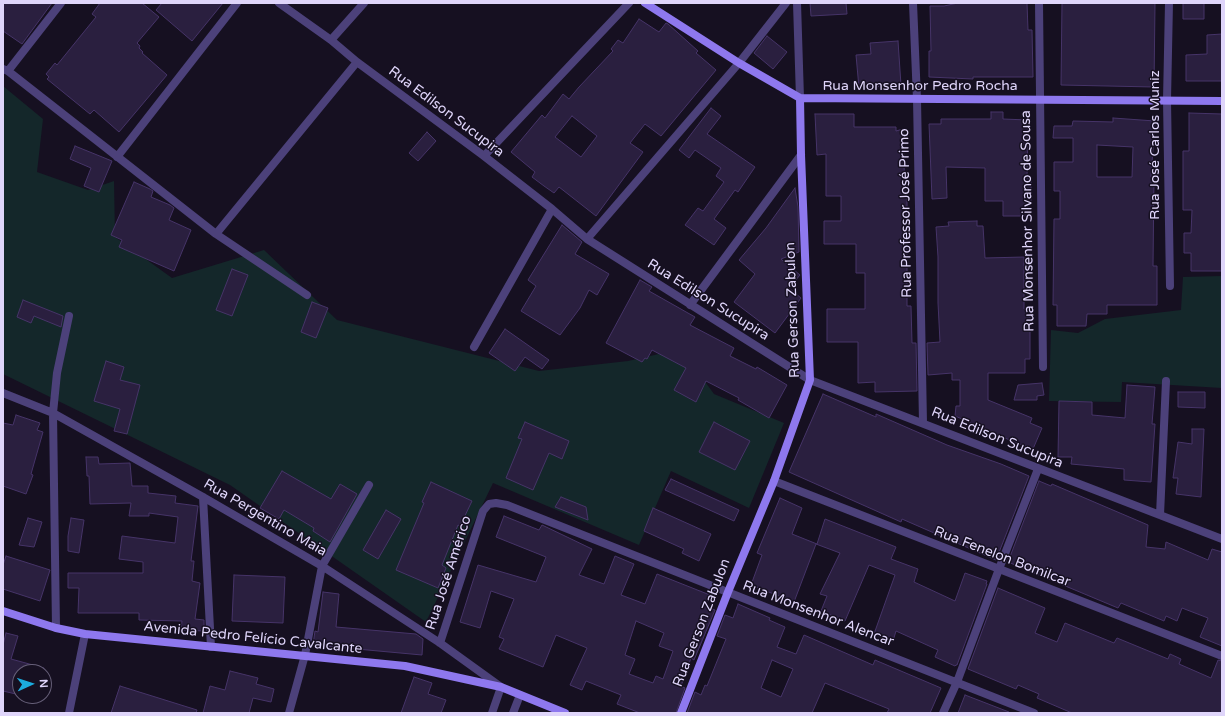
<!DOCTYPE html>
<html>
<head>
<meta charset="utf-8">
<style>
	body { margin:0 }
	#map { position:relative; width:1225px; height:716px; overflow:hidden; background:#161021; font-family:"Varela Round",sans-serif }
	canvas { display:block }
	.frame { position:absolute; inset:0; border:4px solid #dfd5fa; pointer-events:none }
	.north { position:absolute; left:12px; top:664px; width:40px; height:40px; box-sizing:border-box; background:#161021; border:1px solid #665f78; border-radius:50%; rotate:87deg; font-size:11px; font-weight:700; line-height:16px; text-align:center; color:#dfd5fa }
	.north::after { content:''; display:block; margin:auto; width:14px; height:18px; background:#1cacde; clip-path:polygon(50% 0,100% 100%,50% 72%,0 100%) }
</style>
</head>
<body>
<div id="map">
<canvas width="1225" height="716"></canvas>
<div class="frame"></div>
<div class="north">N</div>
</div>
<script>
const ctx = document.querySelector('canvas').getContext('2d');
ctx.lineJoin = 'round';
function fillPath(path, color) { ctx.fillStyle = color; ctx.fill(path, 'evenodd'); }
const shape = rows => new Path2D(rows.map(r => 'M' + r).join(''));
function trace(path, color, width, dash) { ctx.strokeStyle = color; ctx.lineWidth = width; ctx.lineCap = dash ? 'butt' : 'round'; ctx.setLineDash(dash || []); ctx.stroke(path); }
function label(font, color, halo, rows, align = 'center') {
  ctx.font = font + ' "Varela Round",sans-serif'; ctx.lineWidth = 3; ctx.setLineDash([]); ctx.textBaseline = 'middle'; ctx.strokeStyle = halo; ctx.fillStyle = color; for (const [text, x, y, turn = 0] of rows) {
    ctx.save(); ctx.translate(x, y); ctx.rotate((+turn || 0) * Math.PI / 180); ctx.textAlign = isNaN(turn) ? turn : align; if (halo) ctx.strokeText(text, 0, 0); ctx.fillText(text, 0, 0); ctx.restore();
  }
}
fillPath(shape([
	[3,86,43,119,37,172,88,190,114,181,115,237,172,278,264,250,337,320,539,371,628,361,681,349,714,394,784,423,749,508,671,471,639,545,493,483,426,622,230,485,3,374],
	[1222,276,1222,388,1122,382,1121,402,1049,401,1051,330,1078,333,1105,319,1181,310,1183,277]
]), '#14272a');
const building = shape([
	[3,3,52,3,22,44,3,31,3,3],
	[100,3,142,3,159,17,137,43,140,46,139,48,143,52,142,53,167,75,119,132,94,110,90,114,47,79,49,77,46,74,55,63,57,65,96,17,92,14,100,3],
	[162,3,223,3,192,41,156,10,162,3],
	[810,3,846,3,847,14,811,16,810,3],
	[958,3,1027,3,1028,30,1032,30,1033,77,973,77,973,79,929,77,929,51,931,51,930,6,944,6,958,3],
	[1062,3,1155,3,1154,87,1061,85,1062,3],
	[1183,3,1204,3,1204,19,1183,19,1183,3],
	[639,19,659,32,666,23,668,24,698,51,696,53,716,70,661,136,645,124,630,143,643,152,596,216,559,187,554,193,544,186,532,177,535,172,511,152,542,115,545,118,563,94,569,99,579,87,613,51,611,49,618,40,623,43,639,19],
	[572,116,597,136,581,157,555,137,572,116],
	[1222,34,1222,81,1186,81,1186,55,1207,54,1207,35,1222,34],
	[767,36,787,52,773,69,754,53,767,36],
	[898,41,901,85,859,88,856,55,871,54,870,43,898,41],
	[711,108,721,116,707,134,755,167,738,192,735,190,714,219,726,228,714,245,685,225,698,208,703,211,724,182,716,176,721,168,695,150,689,158,679,150,711,108],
	[991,112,1003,112,1003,119,1028,120,1027,178,1031,178,1031,201,1027,201,1027,216,1003,216,1003,201,985,201,985,168,946,167,947,198,932,199,929,124,941,124,941,119,991,119,991,112],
	[1189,113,1222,114,1222,271,1191,271,1191,253,1184,253,1184,233,1191,233,1192,210,1183,210,1183,151,1189,151,1189,113],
	[815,114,854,114,854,127,896,127,896,131,903,129,905,196,907,196,907,306,911,306,912,343,916,343,917,391,875,392,875,382,858,383,858,342,827,342,827,309,865,309,865,273,856,273,856,244,824,244,824,221,841,221,841,196,826,196,826,154,817,155,815,114],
	[1113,118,1155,121,1151,177,1154,177,1153,266,1157,266,1157,305,1107,305,1107,314,1087,314,1086,326,1057,326,1057,305,1053,305,1054,219,1060,219,1060,191,1054,191,1054,162,1073,162,1073,138,1053,138,1054,126,1072,126,1073,121,1113,122,1113,118],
	[1097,145,1133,147,1132,177,1097,177,1097,145],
	[427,132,436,141,418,161,409,153,427,132],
	[75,146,112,161,99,192,84,186,91,168,70,159,75,146],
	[134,182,150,189,153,191,151,197,170,205,174,208,169,220,191,230,174,271,119,247,122,240,111,235,134,182],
	[795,188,798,207,799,252,781,259,800,275,789,288,801,298,775,333,734,302,755,274,739,260,766,228,795,188],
	[977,221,977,226,983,226,985,258,1024,257,1024,309,1030,309,1030,359,1025,359,1025,373,988,373,988,400,1032,418,1030,423,1042,428,1033,449,974,426,974,424,955,416,956,406,960,406,960,380,952,380,952,373,928,375,927,343,940,342,938,303,938,257,936,227,949,226,948,222,977,221],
	[562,225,582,242,575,254,609,274,597,295,589,290,580,308,560,335,521,311,536,286,528,280,562,225],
	[232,269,248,275,232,316,216,310,232,269],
	[640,280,652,287,649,291,695,317,690,325,734,348,730,356,756,369,757,367,787,385,769,418,738,400,739,398,706,381,696,402,674,390,686,368,652,350,647,359,645,358,642,362,606,343,640,280],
	[23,300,63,316,61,327,34,316,31,323,17,317,23,300],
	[312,302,328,308,316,338,301,332,312,302],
	[505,329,549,360,542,369,525,357,515,371,489,353,505,329],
	[106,361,124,367,120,380,140,385,127,434,114,431,120,409,94,401,106,361],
	[1042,383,1044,395,1037,396,1037,400,1014,400,1018,385,1042,383],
	[1127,385,1155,387,1152,424,1155,424,1151,482,1124,480,1124,469,1071,464,1072,457,1058,457,1059,401,1092,402,1092,415,1125,418,1127,385],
	[1178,392,1205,392,1205,408,1178,407,1178,392],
	[823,394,876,417,876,414,947,445,1001,464,1029,476,996,560,902,519,901,522,789,472,823,394],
	[16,415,40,423,37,430,43,432,31,474,33,475,26,494,3,486,3,423,13,425,16,415],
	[525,422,569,441,562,459,549,453,533,490,506,478,522,439,518,438,525,422],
	[714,422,750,441,735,470,699,452,714,422],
	[1192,429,1204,429,1201,497,1176,494,1178,478,1173,478,1178,442,1192,444,1192,429],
	[86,457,98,457,99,464,130,463,132,486,148,486,148,493,176,496,175,503,198,506,191,561,194,561,192,581,200,583,195,619,204,620,204,631,181,630,182,621,139,620,139,613,78,613,79,588,68,588,68,573,143,573,143,562,119,559,122,536,175,543,178,517,149,513,149,516,129,516,131,503,90,504,89,476,87,476,86,457],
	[282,471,331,499,340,484,357,494,330,542,313,531,314,528,284,510,279,519,260,508,282,471],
	[671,479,739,510,734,521,665,490,671,479],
	[1039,481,1051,486,1052,484,1148,525,1146,547,1165,549,1166,542,1208,560,1212,549,1222,552,1222,646,1200,637,1208,618,1182,608,1177,621,1166,616,1164,621,1121,603,1118,608,1008,562,1039,481],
	[431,482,472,501,460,526,458,525,442,565,446,568,438,588,396,570,424,503,422,502,431,482],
	[561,497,586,507,588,520,555,507,561,497],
	[780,498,802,508,792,534,817,544,825,519,896,547,891,559,918,569,914,582,955,601,965,573,987,581,986,584,987,584,957,665,956,665,955,666,935,657,938,650,896,631,893,641,874,634,895,575,869,565,845,621,821,611,827,596,820,594,840,553,816,544,794,602,751,585,762,555,757,553,780,498],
	[653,508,711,534,699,561,682,553,684,549,644,531,653,508],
	[386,510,401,519,378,559,363,550,386,510],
	[504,516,539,530,542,525,592,549,579,575,604,584,615,556,634,564,621,595,645,604,657,574,710,595,705,606,715,610,694,660,691,658,681,686,685,688,676,713,640,713,617,704,621,695,586,681,582,690,570,685,587,648,556,635,543,667,499,649,504,639,499,637,514,599,491,591,480,628,460,622,478,565,536,582,546,557,496,537,504,516],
	[636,621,664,633,659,646,673,651,663,679,656,676,653,683,629,674,635,659,625,655,636,621],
	[28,518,42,522,34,547,19,545,28,518],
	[71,518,84,520,79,553,68,551,68,536,71,518],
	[6,556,50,570,40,601,3,589,3,565,6,556],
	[234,575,285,577,283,623,232,621,234,575],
	[998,588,1045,608,1035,633,1057,642,1065,623,1114,643,1117,638,1168,659,1170,654,1181,659,1179,664,1211,678,1218,660,1222,661,1222,713,1072,713,1037,698,1039,694,1018,685,1016,689,968,669,998,588],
	[323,592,339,594,336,627,416,634,423,639,422,655,313,645,315,631,318,632,323,592],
	[738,604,770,618,769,620,785,627,777,647,796,654,804,635,873,665,875,660,941,688,930,713,887,713,889,709,825,683,812,713,687,713,695,692,701,695,705,685,707,686,726,639,717,636,725,615,733,618,738,604],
	[772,660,793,669,781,697,761,688,772,660],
	[6,633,18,636,11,659,44,668,44,672,20,672,20,695,3,691,3,645,6,633],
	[230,671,258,678,256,684,274,689,271,702,253,698,249,713,203,713,210,686,225,690,230,671],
	[414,677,432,683,428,694,446,700,441,713,401,713,414,677],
	[120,686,197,710,196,713,111,713,120,686],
	[965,695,1009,712,1009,713,958,713,965,695]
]);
fillPath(building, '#2a1f3f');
trace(building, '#463468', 1);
trace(shape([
	[279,3,331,40,357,62,484,156,552,209,587,239,810,380,1222,539],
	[797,3,800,98],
	[913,3,917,99,923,423],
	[1039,3,1043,367],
	[1169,3,1167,100,1170,286],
	[331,40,364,3],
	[3,69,8,71,216,234,307,295],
	[8,71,61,3],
	[484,156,629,3],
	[117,157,237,3],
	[216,234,357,62],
	[587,239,739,63,786,3],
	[690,305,801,155],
	[474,347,552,209],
	[3,393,53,413,203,497,322,566,440,643,501,687,492,713],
	[774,481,1222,656],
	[203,497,211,647],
	[1160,515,1166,381],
	[56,628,53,413,57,373,69,316],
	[440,643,483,511,489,504,496,503,507,505,1034,713],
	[69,713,85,634],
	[289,713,305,655,322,566,369,485],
	[513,713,520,695],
	[943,713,957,682,999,569,1038,469]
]), '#4c417a', 8);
trace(shape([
	[645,3,739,63,800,98,1222,101],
	[3,611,56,628,85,634,405,666,501,687,565,713],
	[681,713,728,592,774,481,810,380,801,155,800,98]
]), '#8e78ee', 8);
label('14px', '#dfd5fa', '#161021', [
	["Rua Monsenhor Pedro Rocha",920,86],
	["Rua Edilson Sucupira",446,112,37],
	["Rua José Carlos Muniz",1155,145,-90],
	["Rua Professor José Primo",906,213,-91],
	["Rua Monsenhor Silvano de Sousa",1028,221,-91],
	["Rua Edilson Sucupira",708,300,32],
	["Rua Gerson Zabulon",793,310,-92],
	["Rua Edilson Sucupira",997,438,22],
	["Rua Pergentino Maia",265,518,30],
	["Rua Fenelon Bomilcar",1002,557,21],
	["Rua José Américo",449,573,-72],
	["Rua Monsenhor Alencar",818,614,21],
	["Rua Gerson Zabulon",702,623,-69],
	["Avenida Pedro Felício Cavalcante",253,638,6]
]);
</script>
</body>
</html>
